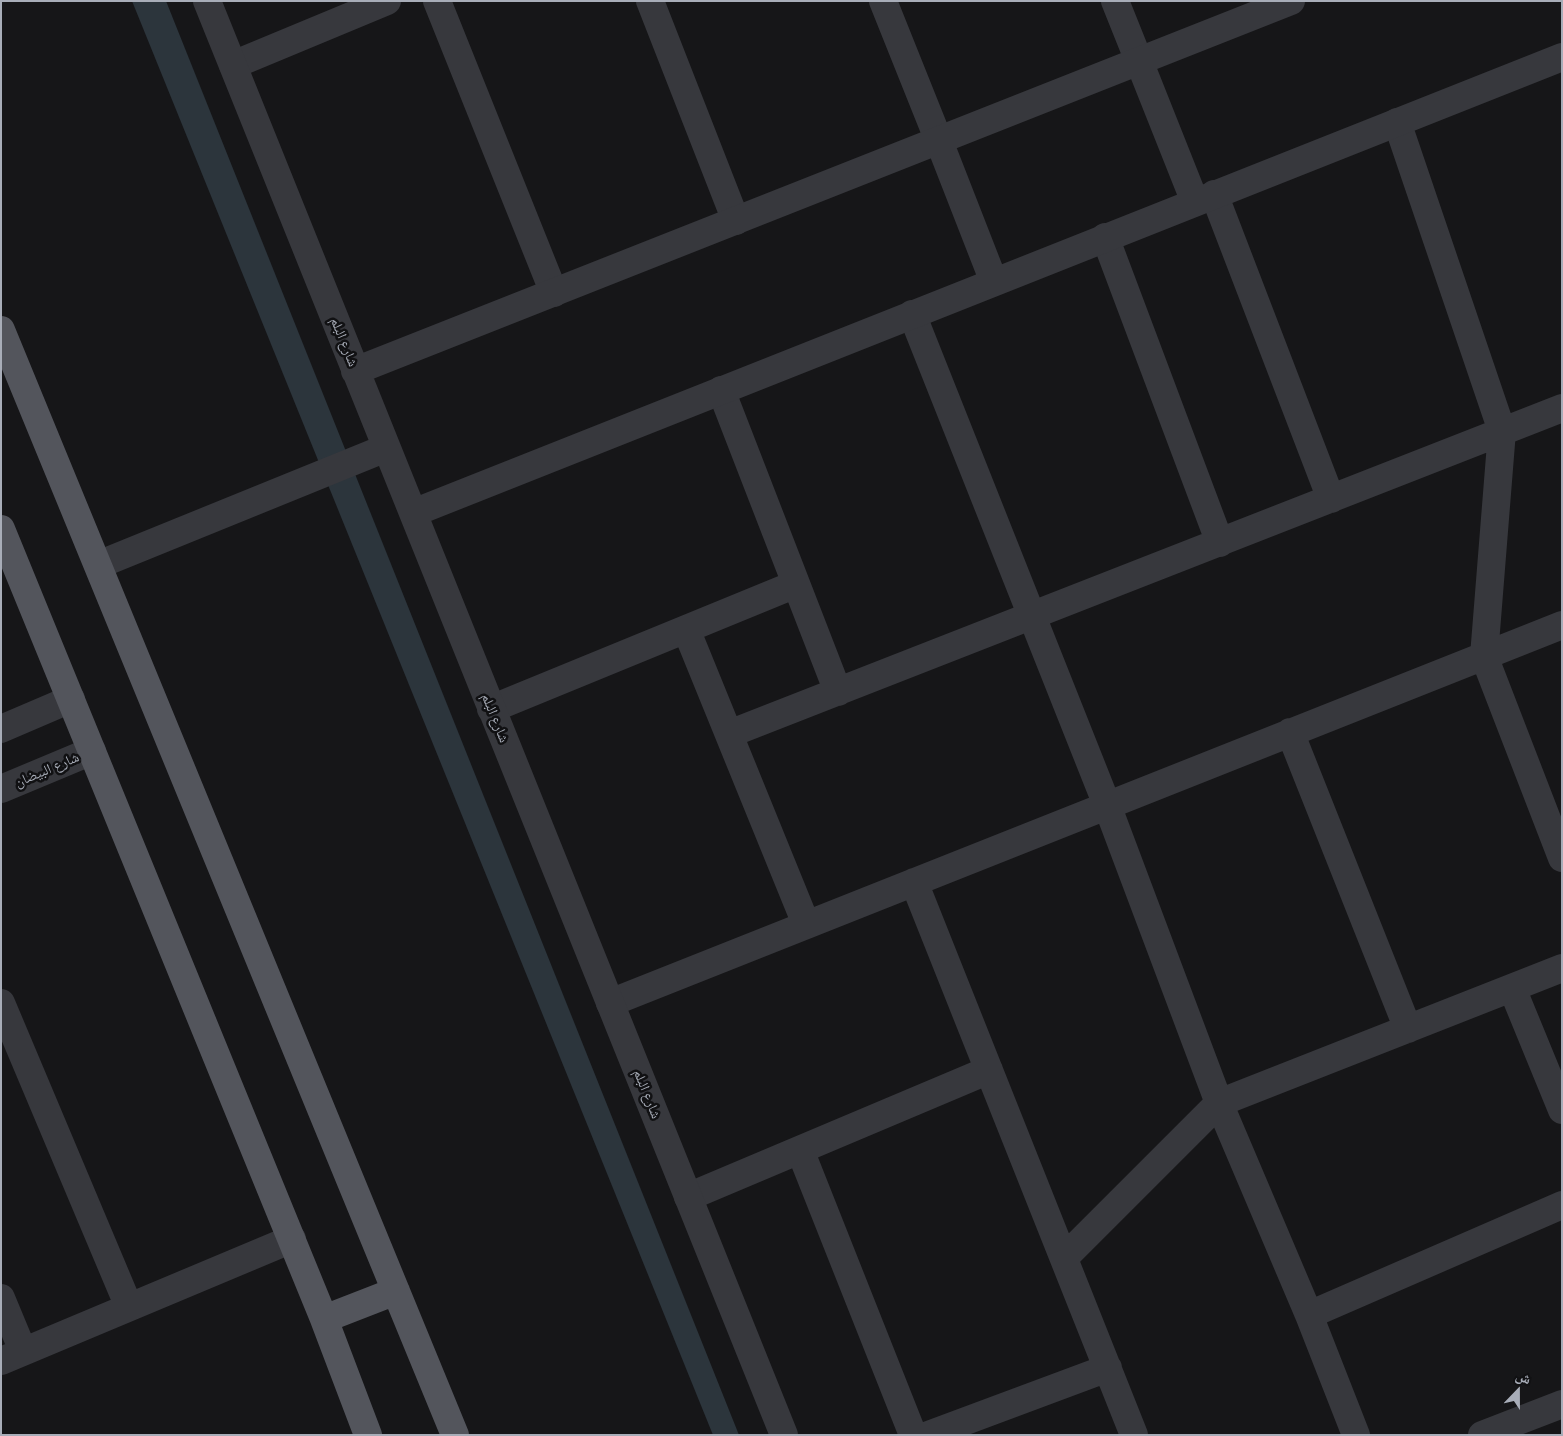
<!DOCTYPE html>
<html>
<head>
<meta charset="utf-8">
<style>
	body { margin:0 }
	#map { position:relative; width:1563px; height:1436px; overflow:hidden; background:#161618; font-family:Montserrat,"Noto Naskh Arabic",sans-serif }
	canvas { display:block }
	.frame { position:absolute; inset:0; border:2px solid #a8adb8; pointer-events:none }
	.north { position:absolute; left:1493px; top:1366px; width:50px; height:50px; -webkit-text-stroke:4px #111113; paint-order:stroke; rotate:22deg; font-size:14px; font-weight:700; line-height:20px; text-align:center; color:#a8adb8 }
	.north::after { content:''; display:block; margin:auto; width:18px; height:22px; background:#a8adb8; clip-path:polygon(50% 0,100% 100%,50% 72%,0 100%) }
</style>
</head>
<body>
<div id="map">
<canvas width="1563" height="1436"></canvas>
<div class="frame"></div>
<div class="north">ش</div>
</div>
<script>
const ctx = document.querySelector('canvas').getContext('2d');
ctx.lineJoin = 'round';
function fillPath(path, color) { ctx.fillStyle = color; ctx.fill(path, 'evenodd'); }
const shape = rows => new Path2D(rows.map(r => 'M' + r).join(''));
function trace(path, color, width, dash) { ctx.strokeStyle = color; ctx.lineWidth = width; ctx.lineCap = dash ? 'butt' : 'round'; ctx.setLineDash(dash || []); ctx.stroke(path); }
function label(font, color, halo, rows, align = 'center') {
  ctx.font = font + ' Montserrat,"Noto Naskh Arabic",sans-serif'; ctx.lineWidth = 5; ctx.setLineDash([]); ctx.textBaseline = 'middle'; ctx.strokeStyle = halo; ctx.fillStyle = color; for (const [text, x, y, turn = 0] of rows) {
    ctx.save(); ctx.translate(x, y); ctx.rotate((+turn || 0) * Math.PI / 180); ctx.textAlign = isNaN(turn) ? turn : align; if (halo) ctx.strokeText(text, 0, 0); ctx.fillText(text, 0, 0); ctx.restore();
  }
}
fillPath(shape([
	[132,1,166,1,739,1435,713,1435]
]), '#2c353c');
trace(shape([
	[437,1,554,293],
	[650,1,736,221],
	[883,1,939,141],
	[1115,1,1139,61],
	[233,65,387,1],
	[1397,122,1502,431,1484,656,1562,858],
	[1214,194,1331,499],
	[1105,237,1220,543],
	[912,314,1107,805,1219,1103,1309,1315,1356,1435],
	[721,390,838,692],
	[686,629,806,924],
	[491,709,796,584],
	[1290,732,1408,1029],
	[729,734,1562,408],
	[914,882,1134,1435],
	[1512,988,1562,1110],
	[1,1003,129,1307],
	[610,1003,1562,625],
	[800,1150,913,1435],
	[688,1197,989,1070],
	[1064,1258,1219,1103,1562,968],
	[1,1298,23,1351],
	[1309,1315,1562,1205],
	[1,1361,292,1239],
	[928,1435,1108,1368],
	[1482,1435,1562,1404]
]), '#37383d', 28);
trace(shape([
	[207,1,784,1435],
	[1139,61,1195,202],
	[939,141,994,282],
	[355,371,1291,1],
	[413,513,1562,57],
	[98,565,386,448],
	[1,729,71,699],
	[1,789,92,751]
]), '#37383d', 28);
trace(shape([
	[1,330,455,1435],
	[1,529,324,1319,368,1435],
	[324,1319,396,1291]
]), '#53555c', 28);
label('14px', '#a8adb8', '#111113', [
	["شارع البلم",344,342,68],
	["شارع البلم",495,718,68],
	["شارع البيضان",47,770,-23],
	["شارع البلم",647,1094,68]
]);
</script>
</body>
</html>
